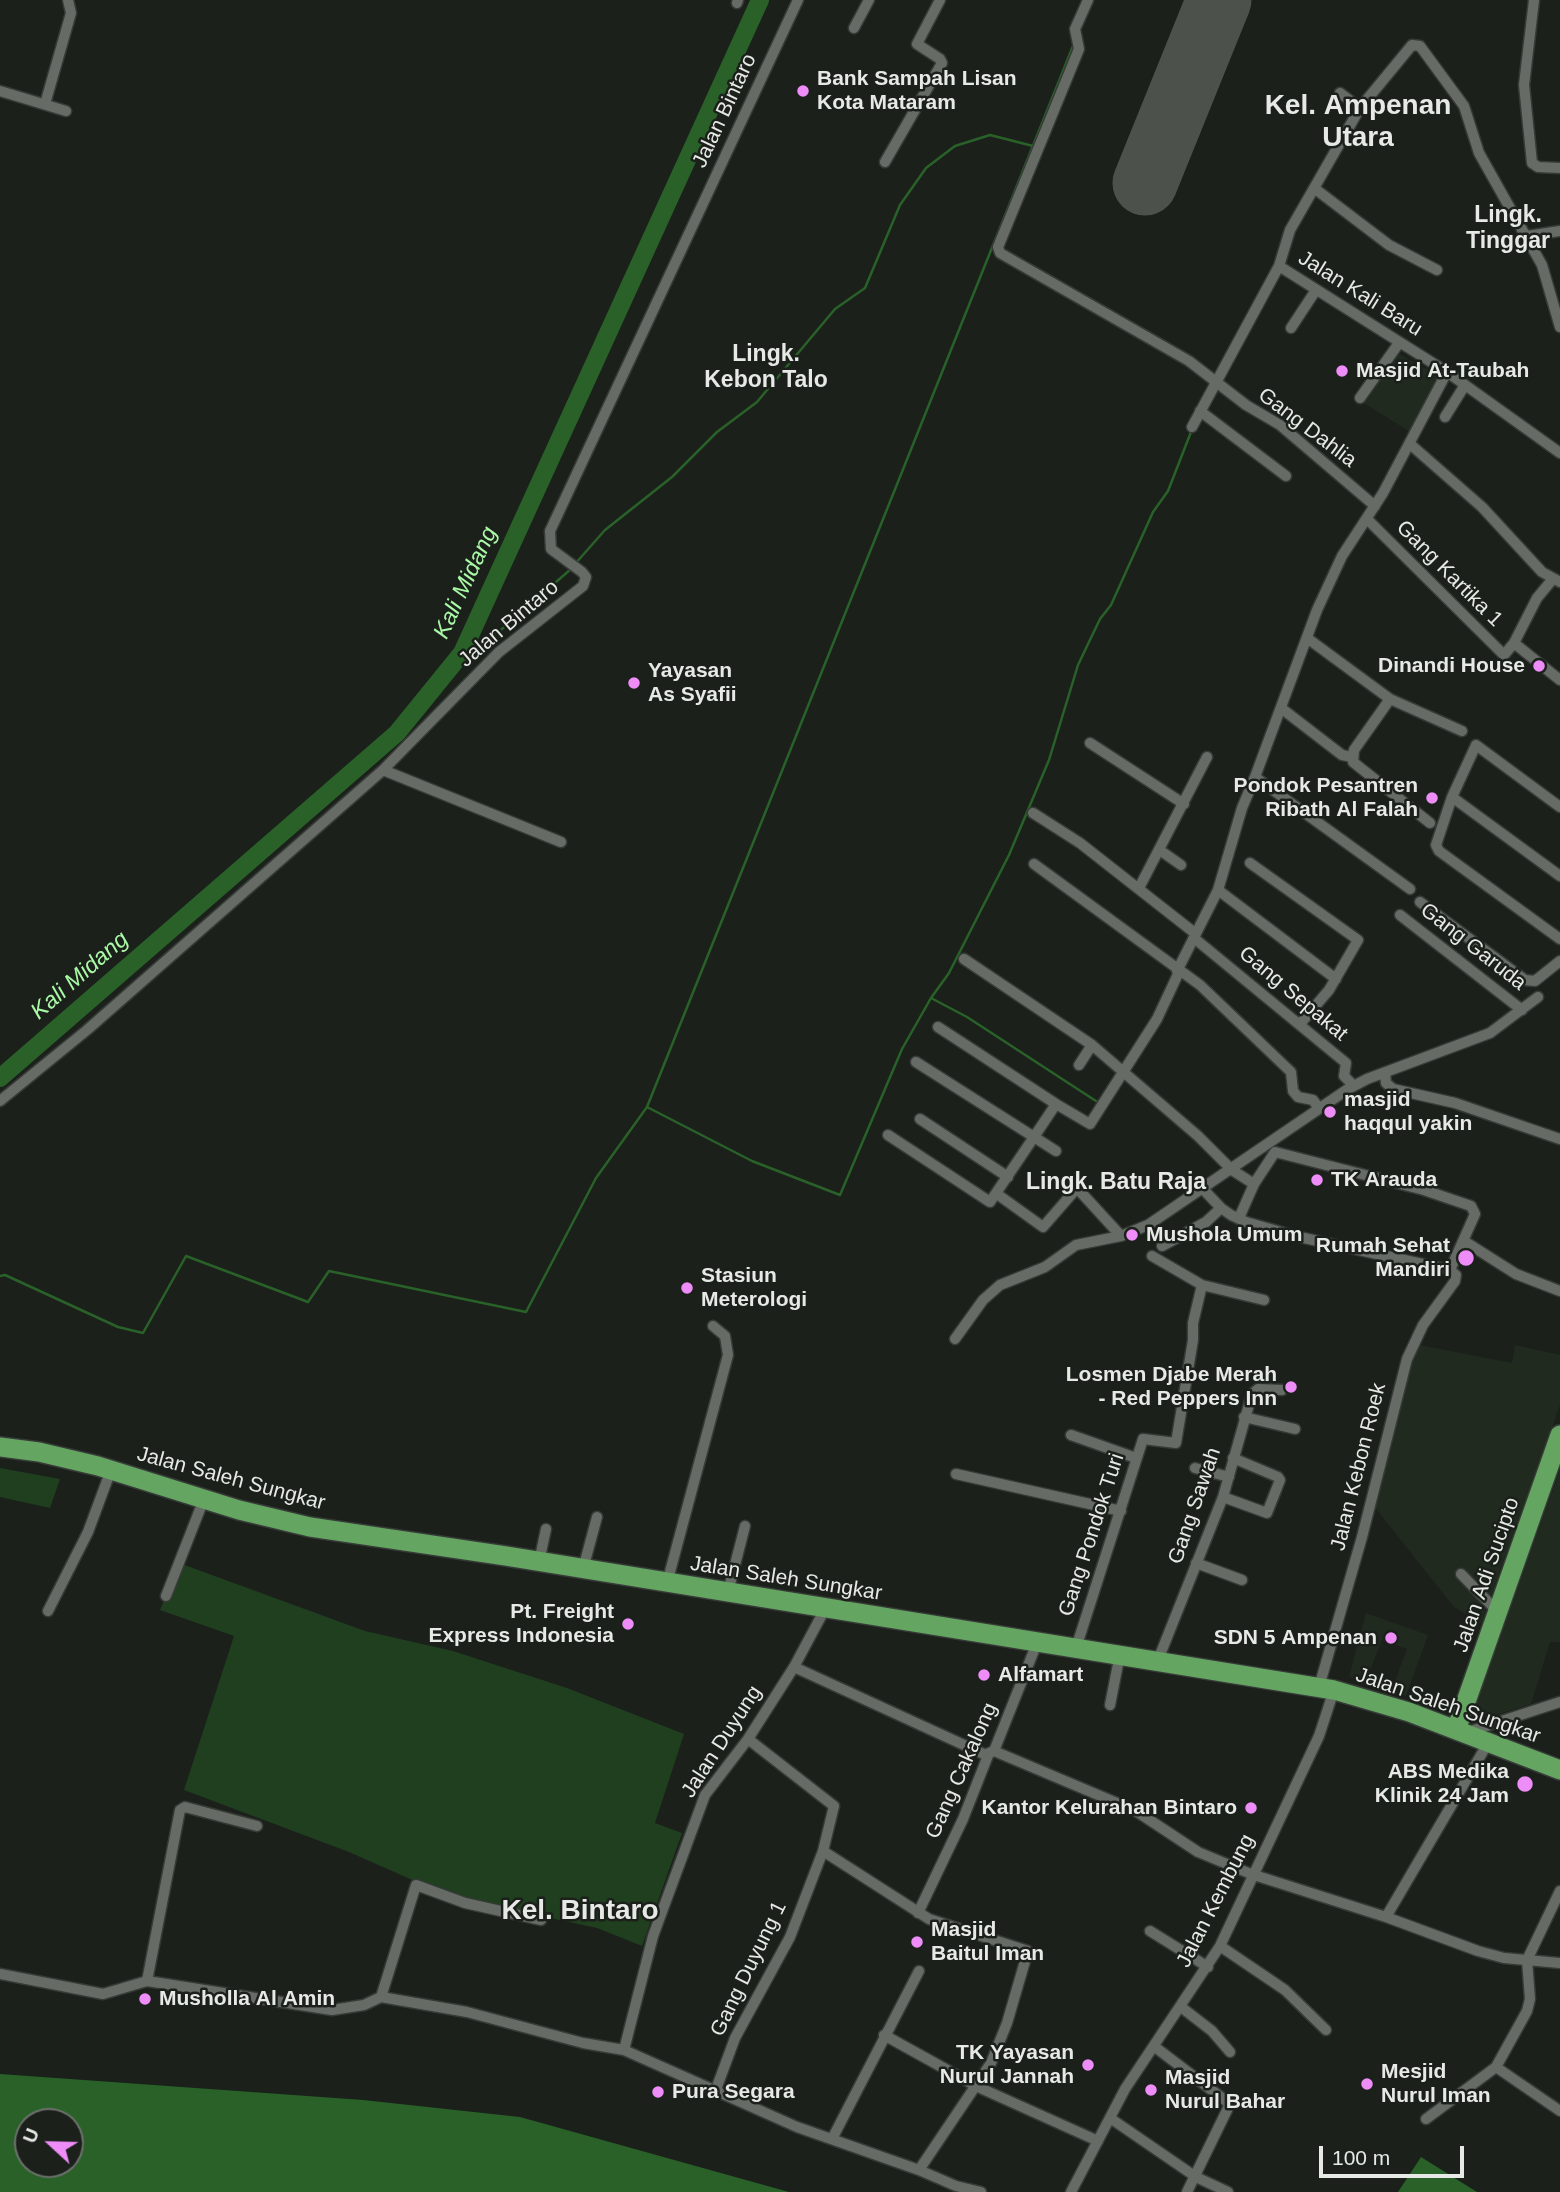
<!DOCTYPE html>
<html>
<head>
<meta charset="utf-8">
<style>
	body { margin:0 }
	#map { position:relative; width:1560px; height:2192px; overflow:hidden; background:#1b201b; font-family:Arial,sans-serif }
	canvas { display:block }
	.north { position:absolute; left:14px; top:2108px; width:70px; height:70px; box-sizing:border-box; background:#1b201b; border:2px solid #6c706c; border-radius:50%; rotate:292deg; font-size:19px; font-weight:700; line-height:28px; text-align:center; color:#e6e9e5 }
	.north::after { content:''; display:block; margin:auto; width:24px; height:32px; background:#ee8cf8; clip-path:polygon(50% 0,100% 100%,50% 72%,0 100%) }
	.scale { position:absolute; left:1319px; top:2146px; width:145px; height:32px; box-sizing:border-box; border:4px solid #e6e9e5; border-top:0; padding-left:9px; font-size:21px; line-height:24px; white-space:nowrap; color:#e6e9e5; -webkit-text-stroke:5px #1b201b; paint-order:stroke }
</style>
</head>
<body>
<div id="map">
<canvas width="1560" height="2192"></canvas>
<div class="north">U</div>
<div class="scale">100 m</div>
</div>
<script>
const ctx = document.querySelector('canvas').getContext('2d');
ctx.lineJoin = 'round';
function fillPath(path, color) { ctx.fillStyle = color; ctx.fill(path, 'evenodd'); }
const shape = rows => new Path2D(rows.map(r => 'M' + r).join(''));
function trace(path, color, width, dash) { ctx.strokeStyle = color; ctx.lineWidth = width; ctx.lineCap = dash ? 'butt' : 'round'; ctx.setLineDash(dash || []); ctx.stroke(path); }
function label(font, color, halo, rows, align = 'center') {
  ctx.font = font + ' Arial,sans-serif'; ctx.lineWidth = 5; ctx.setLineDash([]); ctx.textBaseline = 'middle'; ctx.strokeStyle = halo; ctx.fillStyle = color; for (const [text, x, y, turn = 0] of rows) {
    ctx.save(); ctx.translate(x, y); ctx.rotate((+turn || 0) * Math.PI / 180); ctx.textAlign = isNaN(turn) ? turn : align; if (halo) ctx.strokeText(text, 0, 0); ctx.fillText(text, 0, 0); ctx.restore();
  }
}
fillPath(shape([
	[1395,352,1442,377,1412,433,1362,402],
	[1415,1344,1512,1363,1515,1345,1560,1355,1560,1405,1481,1623,1454,1607,1373,1505],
	[1560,1470,1560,1642,1550,1642,1531,1704,1470,1723],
	[1366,1613,1428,1635,1406,1696,1391,1691,1407,1649,1382,1640,1365,1683,1349,1677]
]), '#202a1f');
fillPath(shape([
	[0,1468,60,1479,50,1508,0,1497],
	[179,1563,365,1631,453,1651,567,1688,684,1734,655,1823,682,1833,642,1946,597,1928,475,1902,426,1886,349,1852,184,1790,234,1636,160,1610]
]), '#1f3f1f');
fillPath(shape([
	[0,2074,363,2100,520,2117,789,2192,0,2192],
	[70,2122,70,2164,28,2164,28,2122],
	[1421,2157,1477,2192,1398,2192]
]), '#296129');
trace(shape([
	[575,564,605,530,672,477,717,432,757,402,835,309,865,288,900,205,926,168,955,146,990,135,1033,146],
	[462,653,495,635,571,569],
	[931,998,949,973,1009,855,1049,760,1078,665,1100,619,1111,605,1153,512,1168,491,1191,432],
	[647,1107,752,1161,840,1195,902,1049,931,998,967,1017,1099,1103],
	[0,1276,5,1275,118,1327,143,1333,186,1256,308,1302,329,1271,526,1312,596,1178,647,1107,1073,46]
]), '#296129', 2.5);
trace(shape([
	[0,1078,397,733,462,653,760,0]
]), '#296129', 18);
trace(shape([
	[1145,183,1219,0]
]), '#4c514c', 65);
const minor = shape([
	[1088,0,1075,29,1079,49,998,247,1000,253,1189,361,1246,405,1280,425,1375,506],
	[1534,0,1524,85,1532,163,1538,167,1560,168],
	[737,3,738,0],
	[854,28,869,0],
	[0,91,66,111],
	[1340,93,1360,108],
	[45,104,71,13,68,0],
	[885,162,942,63,940,59,917,44,940,0],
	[1314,188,1389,245,1437,270],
	[1527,236,1560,231],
	[1560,327,1542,265,1479,153,1464,106,1420,46,1412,45,1360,108,1290,230,1279,266,1447,372,1560,453],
	[1291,328,1316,290],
	[1360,398,1399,343],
	[1200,411,1286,476],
	[1445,417,1465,385],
	[1192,427,1279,266],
	[1410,444,1482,507,1542,572,1560,582],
	[1367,519,1504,655,1514,643,1537,598,1552,580],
	[1307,638,1390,699,1354,750,1353,762,1430,823],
	[1514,643,1560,680],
	[1390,699,1462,731],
	[1281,708,1342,755,1352,757],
	[1090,743,1184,804],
	[383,770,561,842],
	[1452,797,1560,876],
	[1560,807,1476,745,1452,797,1436,845,1439,851,1560,939],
	[1033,813,1080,843,1196,934],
	[1161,851,1181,865],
	[1250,863,1358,940,1329,990,1300,1024],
	[1034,864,1200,985,1291,1072,1293,1091,1298,1097,1313,1100,1318,1107],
	[1139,888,1207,757],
	[1410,889,1255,777,1317,610,1342,556,1383,493,1447,372],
	[1218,890,1336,979],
	[1420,902,1525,980,1535,981,1560,961],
	[1400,915,1522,1010],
	[1194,938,1346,1063,1344,1076,1354,1086],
	[964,959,1092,1045,1198,1136,1232,1170,1254,1184],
	[1177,971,1218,890,1242,808,1255,777],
	[938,1027,1056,1104],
	[916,1062,1034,1137,1056,1104,1090,1124,1157,1019,1179,972],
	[1079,1065,1092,1045],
	[1385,1073,1386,1083,1393,1089,1455,1103,1560,1139],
	[0,1101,87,1030,383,770,499,652,583,586,586,577,582,572,551,549,550,531,798,0],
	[920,1119,1008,1177],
	[888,1135,990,1202,1034,1137,1056,1151],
	[1202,1188,1221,1208],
	[997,1194,1043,1227,1077,1188,1121,1236],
	[1464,1241,1516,1274,1560,1291],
	[1162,1246,1206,1222,1221,1208,1231,1215,1246,1222,1295,1236,1450,1270,1475,1214,1471,1206,1424,1190,1275,1152,1254,1184,1239,1218],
	[1152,1256,1202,1285],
	[955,1339,983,1300,1000,1285,1045,1267,1076,1245,1121,1236,1148,1225,1348,1089,1367,1079,1490,1033,1538,997],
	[1244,1417,1295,1429],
	[1071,1435,1136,1458],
	[1195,1468,1229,1477],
	[956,1474,1121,1511],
	[1223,1497,1267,1513,1280,1480,1278,1477,1233,1458],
	[539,1562,546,1529],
	[1196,1563,1242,1580],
	[583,1569,597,1517],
	[1461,1574,1498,1612],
	[667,1583,728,1355,725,1336,713,1326],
	[728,1592,745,1526],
	[166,1596,204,1499],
	[825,1609,794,1667,748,1739,705,1795,653,1936,624,2050,797,2127,919,2170,956,2186,981,2192],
	[48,1611,88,1532,111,1470],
	[1076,1648,1143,1439,1176,1443,1193,1340,1193,1323,1202,1285,1264,1300],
	[1158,1660,1223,1497,1252,1394,1258,1389,1282,1390],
	[794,1667,988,1756],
	[1319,1687,1362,1537,1407,1359,1423,1325,1455,1281,1456,1275,1450,1270],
	[1110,1705,1120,1654],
	[1465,1733,1560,1702],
	[994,1751,1136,1811,1198,1852,1251,1874,1386,1917,1478,1951,1504,1958,1560,1963],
	[823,1851,929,1919,1028,1951,1007,2023,991,2063,919,2170],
	[918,1913,963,1819,989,1753,994,1751,1037,1643],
	[1386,1917,1488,1743],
	[1150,1931,1208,1967],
	[1220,1946,1285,1990,1326,2030],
	[0,1974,103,1994,147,1981,332,2010,364,2005,381,1997,467,2012,583,2043,624,2050],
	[147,1981,180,1810,185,1807,257,1826],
	[381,1997,416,1885,465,1903,541,1920],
	[1181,2007,1212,2031,1230,2052],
	[884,2035,978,2087,1098,2141],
	[1155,2047,1230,2104,1187,2192],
	[1496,2067,1560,2111],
	[715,2092,735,2038,790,1937,823,1851,834,1806,748,1739],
	[1110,2118,1196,2177,1228,2192],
	[1426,2119,1496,2067,1527,2011,1530,1999,1527,1960,1560,1891],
	[832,2139,919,1971],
	[1071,2192,1125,2089,1220,1946,1319,1736,1334,1690]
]);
const trunk = shape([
	[0,1447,39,1452,98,1466,239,1510,310,1527,506,1556,1334,1690,1409,1712,1560,1770],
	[1456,1730,1560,1435]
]);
trace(minor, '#373b37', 13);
trace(trunk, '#373b37', 22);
trace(minor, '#666c65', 10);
trace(trunk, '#64a562', 19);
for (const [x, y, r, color] of [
	[803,91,7,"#ee8cf8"],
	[1342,371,7,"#ee8cf8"],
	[1539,666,7,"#ee8cf8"],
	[634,683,7,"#ee8cf8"],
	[1432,798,7,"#ee8cf8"],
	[1330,1112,7,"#ee8cf8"],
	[1317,1180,7,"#ee8cf8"],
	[1132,1235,7,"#ee8cf8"],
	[1466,1258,9,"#ee8cf8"],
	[687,1288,7,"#ee8cf8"],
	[1291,1387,7,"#ee8cf8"],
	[628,1624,7,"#ee8cf8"],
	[1391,1638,7,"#ee8cf8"],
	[984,1675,7,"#ee8cf8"],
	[1525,1784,9,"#ee8cf8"],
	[1251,1808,7,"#ee8cf8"],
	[917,1942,7,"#ee8cf8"],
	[145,1999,7,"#ee8cf8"],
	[1088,2065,7,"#ee8cf8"],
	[1367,2084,7,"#ee8cf8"],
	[1151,2090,7,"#ee8cf8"],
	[658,2092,7,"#ee8cf8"]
]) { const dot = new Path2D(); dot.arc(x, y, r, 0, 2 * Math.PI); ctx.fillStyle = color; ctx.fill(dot); trace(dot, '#1b201b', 2.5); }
label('bold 21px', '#e6e9e5', '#1b201b', [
	["Bank Sampah Lisan",817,79],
	["Kota Mataram",817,103],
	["Masjid At-Taubah",1356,371],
	["Dinandi House",1525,666,"right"],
	["Yayasan",648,671],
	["As Syafii",648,695],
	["Pondok Pesantren",1418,786,"right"],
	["Ribath Al Falah",1418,810,"right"],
	["masjid",1344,1100],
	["haqqul yakin",1344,1124],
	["TK Arauda",1331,1180],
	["Mushola Umum",1146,1235],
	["Rumah Sehat",1450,1246,"right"],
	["Mandiri",1450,1270,"right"],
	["Stasiun",701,1276],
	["Meterologi",701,1300],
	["Losmen Djabe Merah",1277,1375,"right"],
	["- Red Peppers Inn",1277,1399,"right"],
	["Pt. Freight",614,1612,"right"],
	["Express Indonesia",614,1636,"right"],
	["SDN 5 Ampenan",1377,1638,"right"],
	["Alfamart",998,1675],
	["ABS Medika",1509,1772,"right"],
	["Klinik 24 Jam",1509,1796,"right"],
	["Kantor Kelurahan Bintaro",1237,1808,"right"],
	["Masjid",931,1930],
	["Baitul Iman",931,1954],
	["Musholla Al Amin",159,1999],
	["TK Yayasan",1074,2053,"right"],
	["Nurul Jannah",1074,2077,"right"],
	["Mesjid",1381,2072],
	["Nurul Iman",1381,2096],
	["Masjid",1165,2078],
	["Nurul Bahar",1165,2102],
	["Pura Segara",672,2092]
], 'left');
label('21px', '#e6e9e5', '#1b201b', [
	["Jalan Bintaro",725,111,-65],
	["Jalan Kali Baru",1360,294,32],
	["Gang Dahlia",1307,428,37],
	["Gang Kartika 1",1449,574,45],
	["Jalan Bintaro",509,624,-40],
	["Gang Garuda",1473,947,38],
	["Gang Sepakat",1293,994,40],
	["Jalan Kebon Roek",1359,1467,-76],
	["Jalan Saleh Sungkar",231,1479,15],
	["Gang Sawah",1195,1506,-71],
	["Gang Pondok Turi",1092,1535,-72],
	["Jalan Adi Sucipto",1487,1575,-71],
	["Jalan Saleh Sungkar",786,1579,9],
	["Jalan Saleh Sungkar",1448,1706,19],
	["Jalan Duyung",722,1742,-57],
	["Gang Cakalong",962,1771,-66],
	["Jalan Kembung",1216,1901,-63],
	["Gang Duyung 1",749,1969,-64]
]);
label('bold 23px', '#e6e9e5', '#1b201b', [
	["Lingk.",1508,216],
	["Tinggar",1508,242],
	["Lingk.",766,355],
	["Kebon Talo",766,381],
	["Lingk. Batu Raja",1116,1183]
]);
label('italic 23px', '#aaf9a7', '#1b201b', [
	["Kali Midang",466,583,-65],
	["Kali Midang",80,976,-41]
]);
label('bold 28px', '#e6e9e5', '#1b201b', [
	["Kel. Ampenan",1358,106],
	["Utara",1358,138],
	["Kel. Bintaro",580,1911]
]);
</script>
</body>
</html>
